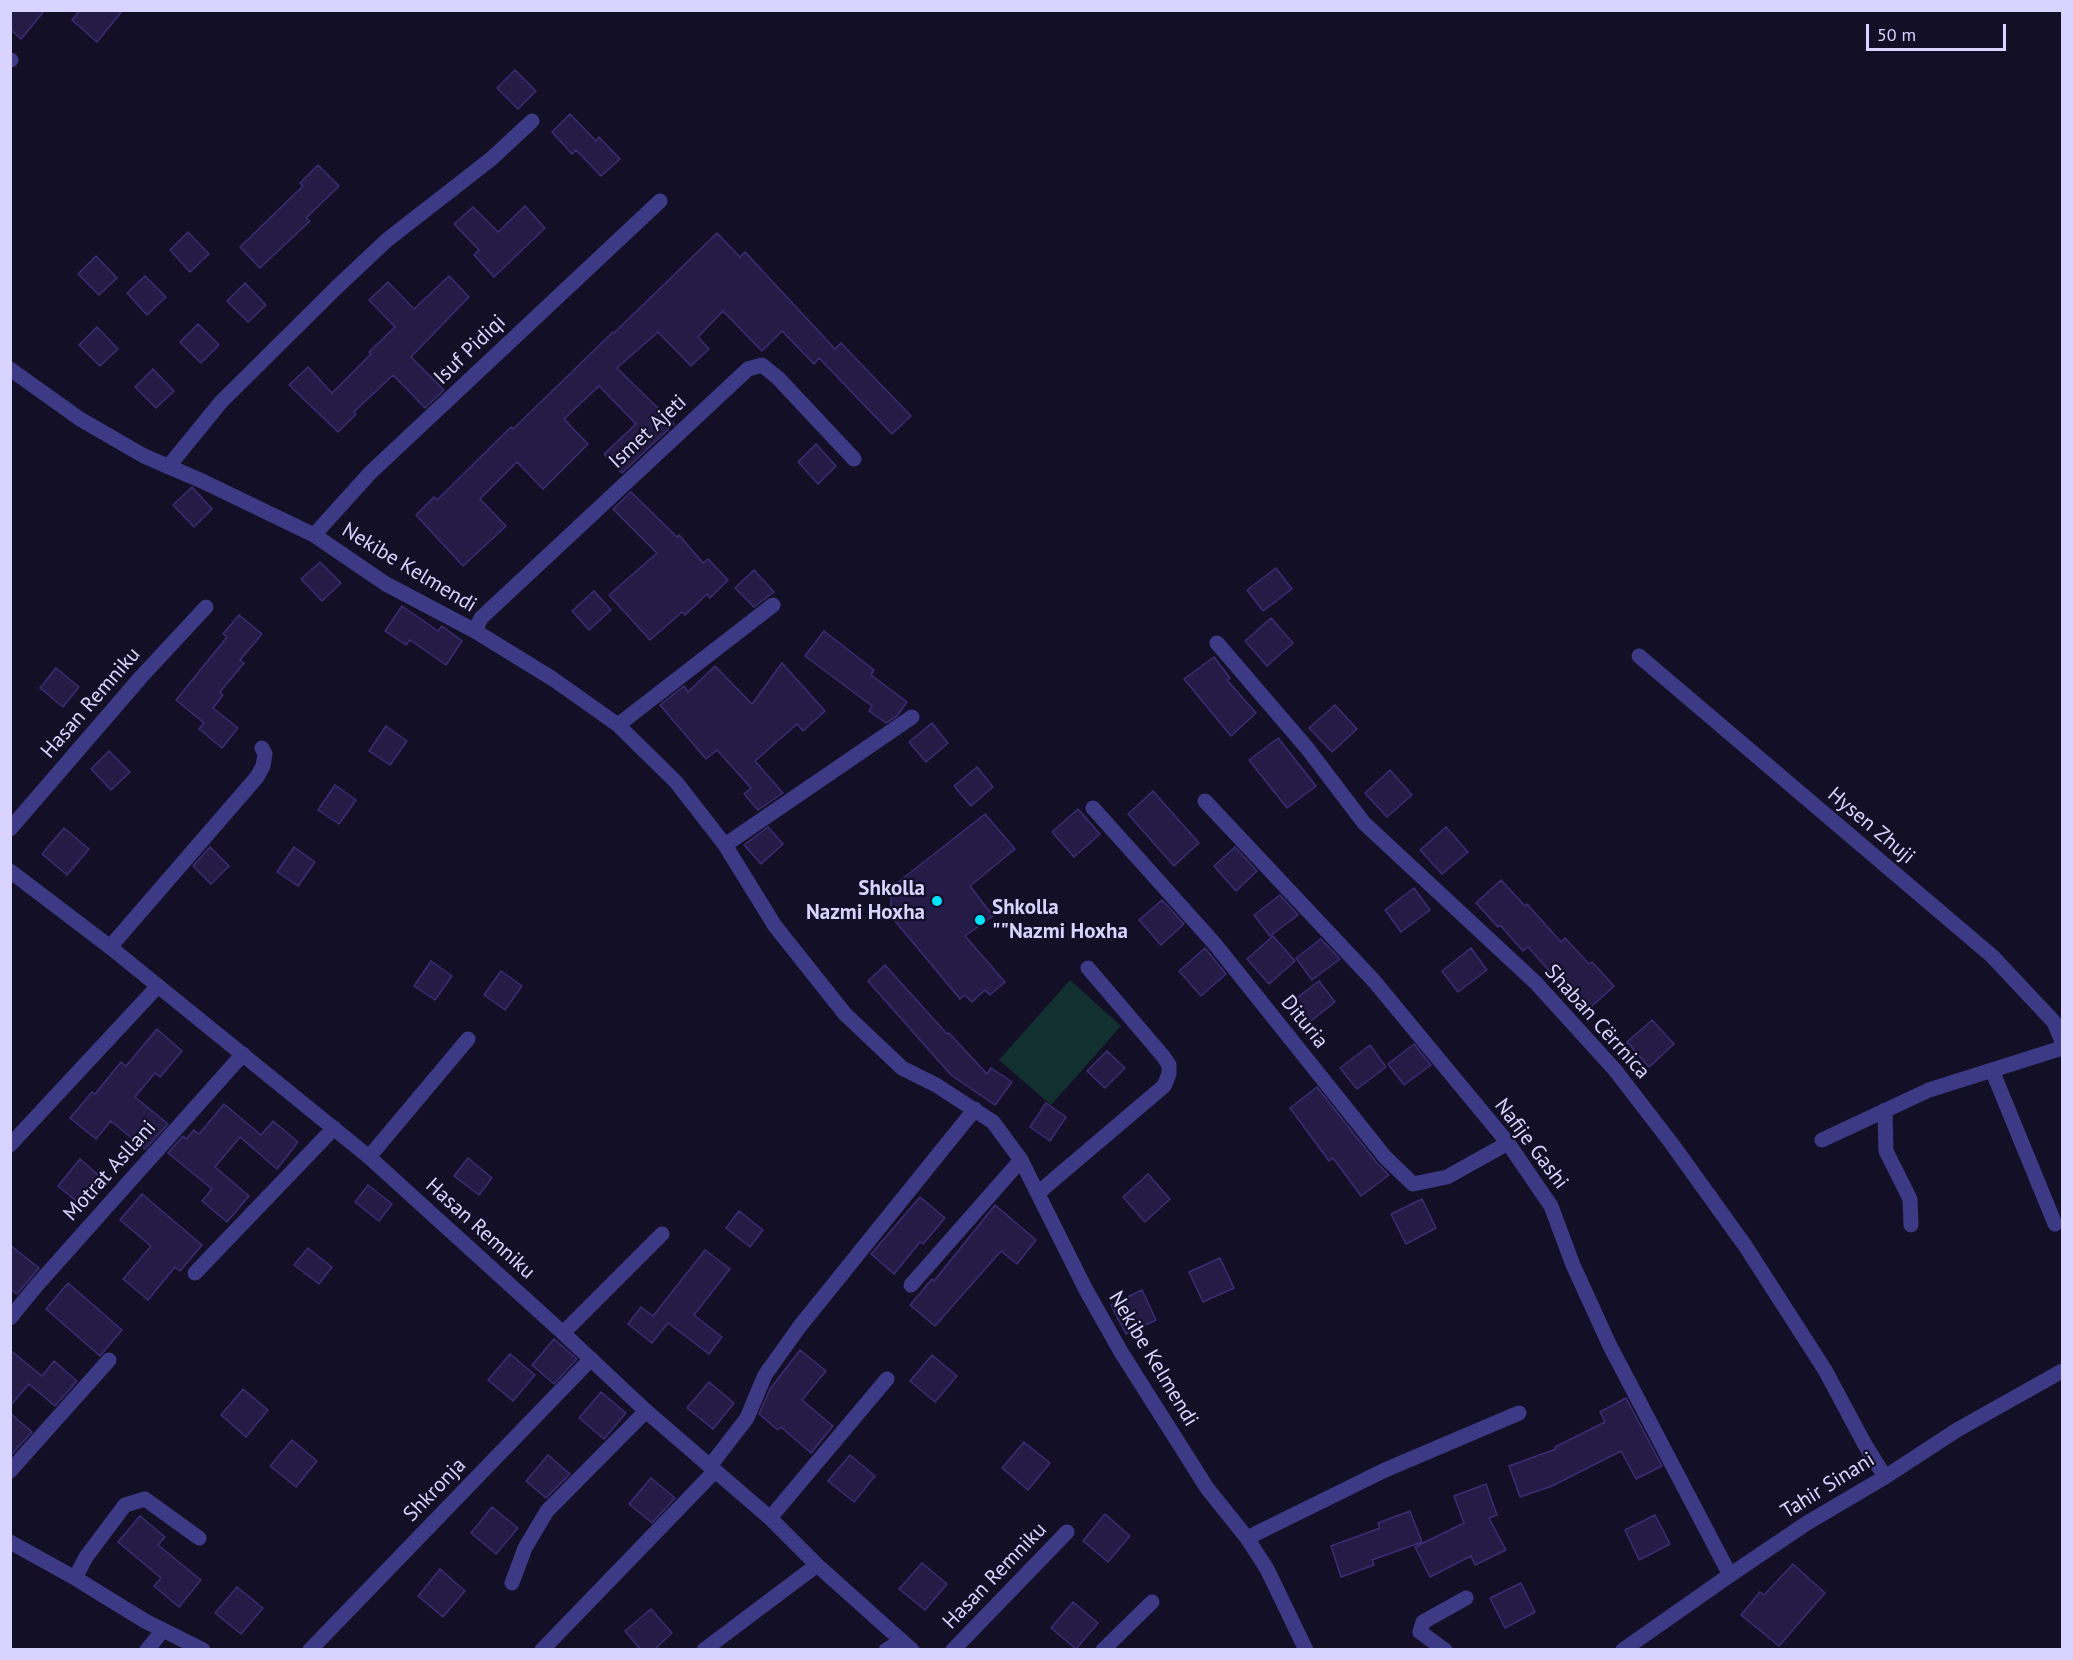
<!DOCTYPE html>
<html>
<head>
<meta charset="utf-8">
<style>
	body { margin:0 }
	#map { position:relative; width:2073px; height:1660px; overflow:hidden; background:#130f26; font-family:"PT Sans",sans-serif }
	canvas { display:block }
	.frame { position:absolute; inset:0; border:12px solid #d9d4ff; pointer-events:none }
	.scale { position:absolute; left:1866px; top:24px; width:140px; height:27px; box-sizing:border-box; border:3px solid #d9d4ff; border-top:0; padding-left:8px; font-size:18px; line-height:21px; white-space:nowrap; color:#d9d4ff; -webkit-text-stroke:4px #130f26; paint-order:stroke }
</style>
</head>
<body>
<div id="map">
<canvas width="2073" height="1660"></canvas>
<div class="frame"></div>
<div class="scale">50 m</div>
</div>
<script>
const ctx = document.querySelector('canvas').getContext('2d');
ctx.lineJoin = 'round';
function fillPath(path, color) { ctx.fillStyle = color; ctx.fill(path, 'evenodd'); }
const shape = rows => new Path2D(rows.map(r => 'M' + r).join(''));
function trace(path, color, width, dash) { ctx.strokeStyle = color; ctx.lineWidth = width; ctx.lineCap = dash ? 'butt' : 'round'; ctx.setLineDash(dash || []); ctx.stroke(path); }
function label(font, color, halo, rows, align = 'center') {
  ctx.font = font + ' "PT Sans",sans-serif'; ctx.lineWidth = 4.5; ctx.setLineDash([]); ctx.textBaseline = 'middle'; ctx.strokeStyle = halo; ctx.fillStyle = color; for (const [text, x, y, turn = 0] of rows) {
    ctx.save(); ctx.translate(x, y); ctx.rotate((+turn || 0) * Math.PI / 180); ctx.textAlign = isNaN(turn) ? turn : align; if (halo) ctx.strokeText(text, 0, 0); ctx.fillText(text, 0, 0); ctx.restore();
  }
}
fillPath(shape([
	[1070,980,1121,1026,1051,1105,999,1060]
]), '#12302f');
const building = shape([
	[10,10,45,10,21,39,10,29,10,10],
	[80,10,123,10,97,42,72,20,80,10],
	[515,70,536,91,518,109,497,88,515,70],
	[570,114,596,141,599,137,620,159,601,176,576,150,572,154,552,132,570,114],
	[318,165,339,186,306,218,310,221,260,268,240,247,303,186,300,183,318,165],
	[525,206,545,228,494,277,474,255,479,250,454,224,473,207,498,232,525,206],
	[188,232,209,254,190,272,170,250,188,232],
	[717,233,740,257,745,252,835,349,841,343,911,416,892,434,819,358,814,364,782,331,762,351,723,311,698,337,709,349,691,366,658,332,617,368,674,424,622,473,604,454,636,424,599,386,564,419,588,444,543,489,517,462,480,499,506,526,463,566,416,515,434,497,437,500,511,427,513,429,613,332,614,333,717,233],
	[96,256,117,278,99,295,78,274,96,256],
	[145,276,166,297,147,315,127,293,145,276],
	[449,276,469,297,411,357,444,390,425,408,393,375,354,412,356,414,338,432,289,385,308,367,332,393,371,354,369,352,395,327,369,300,388,282,414,309,449,276],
	[245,283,266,305,248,322,227,301,245,283],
	[198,324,219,345,201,363,180,342,198,324],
	[97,327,118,349,100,366,79,345,97,327],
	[153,369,174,391,156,408,135,387,153,369],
	[816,444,836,466,818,484,798,462,816,444],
	[192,487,212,509,194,527,173,505,192,487],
	[631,492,677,537,679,535,703,563,708,559,728,580,710,598,707,594,685,615,682,612,650,640,609,595,657,553,613,509,631,492],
	[320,562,341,583,322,601,301,579,320,562],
	[1276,568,1292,589,1263,611,1247,590,1276,568],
	[754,570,774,592,754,607,735,588,754,570],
	[594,591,611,610,589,630,572,611,594,591],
	[402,606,438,631,442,626,462,641,446,665,410,640,406,645,385,631,402,606],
	[239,615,262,634,240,660,244,663,220,692,223,695,213,708,238,728,222,748,199,729,204,723,176,700,227,637,223,634,239,615],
	[1271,618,1293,643,1267,666,1245,641,1271,618],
	[824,631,874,670,871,675,907,702,897,716,886,723,869,711,872,706,805,656,824,631],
	[1214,657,1230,678,1227,680,1256,713,1231,736,1184,679,1214,657],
	[782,663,825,711,803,731,797,724,755,761,783,793,758,810,744,794,751,788,717,750,706,759,660,705,684,686,688,692,715,666,752,704,782,663],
	[56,668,79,687,63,707,40,688,56,668],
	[1335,705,1357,729,1332,752,1309,728,1335,705],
	[932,723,948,743,926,762,909,742,932,723],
	[386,726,407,741,390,765,369,751,386,726],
	[1278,738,1316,786,1287,808,1249,760,1278,738],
	[109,751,130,772,111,790,91,769,109,751],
	[977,767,993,787,971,806,954,786,977,767],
	[1390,770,1412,795,1387,817,1365,793,1390,770],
	[335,785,356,800,339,824,318,810,335,785],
	[1153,791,1199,843,1174,866,1128,814,1153,791],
	[1078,809,1100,834,1074,857,1052,832,1078,809],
	[985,814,1015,849,970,886,993,916,965,936,1005,982,990,995,985,990,972,1002,965,995,960,999,890,915,892,887,985,814],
	[768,827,783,844,761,864,744,845,768,827],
	[1446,827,1468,852,1442,874,1420,850,1446,827],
	[64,828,89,849,67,875,42,854,64,828],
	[210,847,229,866,211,884,193,866,210,847],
	[294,847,315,862,298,886,277,872,294,847],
	[1235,847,1257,871,1236,891,1214,866,1235,847],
	[1501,880,1525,906,1527,904,1561,942,1565,938,1589,964,1592,962,1614,986,1589,1009,1565,982,1562,985,1528,947,1523,951,1500,925,1498,927,1476,903,1501,880],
	[1414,888,1430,910,1401,932,1385,910,1414,888],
	[1280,895,1298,915,1270,936,1254,915,1280,895],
	[1162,900,1184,924,1161,945,1139,920,1162,900],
	[1273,936,1295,961,1269,984,1247,959,1273,936],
	[1321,939,1340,959,1312,980,1296,958,1321,939],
	[1205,948,1226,974,1201,996,1179,971,1205,948],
	[1471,948,1487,970,1458,992,1442,971,1471,948],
	[431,961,452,976,435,1000,414,986,431,961],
	[885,965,947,1034,949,1033,987,1074,991,1068,1012,1082,995,1105,951,1075,868,981,885,965],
	[501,971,522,986,505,1010,484,995,501,971],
	[1319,981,1335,1002,1307,1024,1290,1003,1319,981],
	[1652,1020,1674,1044,1649,1067,1627,1042,1652,1020],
	[157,1029,182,1051,160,1077,155,1073,135,1097,168,1124,145,1149,111,1121,96,1139,70,1118,92,1092,95,1094,121,1062,126,1066,157,1029],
	[1414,1044,1431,1065,1404,1085,1388,1064,1414,1044],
	[1370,1045,1386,1067,1357,1089,1340,1068,1370,1045],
	[1107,1051,1125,1068,1105,1088,1087,1071,1107,1051],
	[1317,1087,1377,1163,1389,1175,1361,1196,1333,1158,1329,1161,1290,1108,1317,1087],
	[1046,1103,1066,1117,1050,1141,1030,1127,1046,1103],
	[224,1104,261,1135,273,1121,298,1142,277,1169,240,1137,215,1167,249,1196,227,1222,202,1201,212,1189,168,1153,183,1136,186,1139,194,1130,199,1134,224,1104],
	[468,1158,492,1178,479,1195,454,1176,468,1158],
	[80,1159,105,1181,83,1207,58,1186,80,1159],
	[1148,1174,1170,1199,1145,1222,1123,1197,1148,1174],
	[368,1185,392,1204,379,1221,355,1202,368,1185],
	[142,1194,202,1245,180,1271,175,1267,148,1300,123,1279,151,1246,120,1220,142,1194],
	[920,1197,945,1218,923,1244,920,1242,894,1274,871,1254,920,1197],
	[1422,1199,1436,1228,1406,1244,1391,1214,1422,1199],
	[995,1205,1036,1240,1017,1264,1001,1251,935,1326,910,1305,932,1279,934,1281,995,1205],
	[739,1211,763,1230,750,1247,726,1228,739,1211],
	[10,1245,39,1268,17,1294,10,1289,10,1245],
	[308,1248,332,1267,319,1284,294,1265,308,1248],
	[705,1250,730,1269,694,1315,722,1337,709,1354,668,1323,652,1343,628,1324,641,1307,653,1316,705,1250],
	[1220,1258,1234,1288,1203,1302,1189,1272,1220,1258],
	[68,1283,122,1330,100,1356,46,1309,68,1283],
	[1142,1290,1156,1320,1126,1334,1111,1305,1142,1290],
	[554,1339,577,1359,554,1384,532,1365,554,1339],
	[10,1350,42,1376,54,1361,77,1381,55,1406,29,1384,10,1406,10,1350],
	[800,1350,826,1371,802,1400,833,1426,811,1453,781,1427,778,1430,759,1414,770,1389,800,1350],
	[510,1354,535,1375,513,1401,488,1380,510,1354],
	[932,1355,957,1376,935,1402,910,1381,932,1355],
	[709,1382,734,1403,713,1429,687,1408,709,1382],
	[243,1389,268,1410,246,1437,221,1415,243,1389],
	[601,1392,626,1413,604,1439,579,1418,601,1392],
	[1626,1398,1662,1466,1636,1479,1621,1451,1552,1486,1520,1497,1509,1466,1556,1449,1555,1447,1605,1422,1600,1412,1626,1398],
	[10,1413,32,1432,10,1456,10,1413],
	[292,1440,317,1461,296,1487,270,1466,292,1440],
	[1024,1442,1050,1463,1028,1490,1002,1468,1024,1442],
	[548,1455,570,1474,546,1498,526,1481,548,1455],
	[850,1455,875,1476,854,1502,828,1481,850,1455],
	[651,1478,675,1498,652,1523,629,1504,651,1478],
	[1486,1484,1497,1515,1489,1518,1506,1550,1475,1565,1471,1556,1430,1577,1415,1547,1464,1523,1454,1496,1486,1484],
	[492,1507,518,1528,496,1554,471,1533,492,1507],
	[1410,1511,1422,1542,1372,1560,1374,1565,1341,1577,1331,1546,1380,1528,1378,1523,1410,1511],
	[1105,1514,1130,1536,1108,1562,1083,1541,1105,1514],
	[1655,1515,1670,1544,1639,1560,1625,1530,1655,1515],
	[140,1516,165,1537,158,1545,201,1580,179,1607,154,1586,161,1578,118,1542,140,1516],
	[922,1563,947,1584,925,1610,899,1589,922,1563],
	[1793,1564,1825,1593,1779,1646,1741,1615,1760,1592,1764,1595,1793,1564],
	[440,1569,465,1591,443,1617,418,1596,440,1569],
	[1521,1583,1535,1612,1505,1628,1490,1598,1521,1583],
	[237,1587,263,1608,241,1634,215,1613,237,1587],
	[1073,1602,1098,1623,1076,1649,1051,1628,1073,1602],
	[651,1609,672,1633,654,1650,641,1650,625,1631,651,1609]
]);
fillPath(building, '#241b47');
trace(building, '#3b2d73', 1.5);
trace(shape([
	[10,60,11,60],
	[10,369,80,419,144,456,202,481,314,535,386,584,475,631,553,679,618,725,676,782,725,845,775,926,845,1014,902,1068,936,1085,993,1122,1021,1160,1086,1290,1121,1352,1207,1488,1247,1538,1267,1569,1306,1650],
	[168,467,221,402,337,287,387,240,491,159,532,121],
	[314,535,370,473,660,201],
	[475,631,481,618,748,369,762,365,778,378,854,459],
	[1217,643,1307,748,1364,823,1536,983,1615,1070,1672,1144,1746,1247,1825,1370,1864,1443,1885,1477],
	[1639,656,1992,956,2054,1022,2062,1041],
	[618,725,773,605],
	[1205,801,1374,981,1508,1143,1551,1206,1573,1265,1610,1346,1730,1575],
	[1093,808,1214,943,1385,1157,1413,1184,1447,1177,1508,1143],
	[10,829,141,677,206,607],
	[725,845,912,717],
	[110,947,257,777,263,766,265,754,262,748],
	[1992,1070,2055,1224],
	[1885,1110,1886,1151,1910,1199,1911,1225],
	[1822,1140,1929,1090,2062,1048],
	[10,1145,158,986],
	[369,1157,468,1039],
	[1038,1193,1164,1086,1169,1074,1169,1065,1163,1056,1088,968],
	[195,1273,334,1128],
	[911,1285,1021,1160],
	[10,1318,37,1285,243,1054],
	[563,1333,662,1234],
	[710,1466,747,1418,765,1375,800,1326,975,1109],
	[10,1471,109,1360],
	[770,1518,887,1379],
	[1247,1538,1385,1470,1519,1413],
	[10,1542,75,1578,145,1621,203,1650],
	[75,1578,86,1557,125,1505,145,1499,199,1538],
	[512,1583,525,1548,547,1511,646,1411],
	[147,1650,163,1630],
	[310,1650,591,1359],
	[542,1650,715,1471],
	[704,1650,817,1565],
	[886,1650,902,1641],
	[953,1650,1067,1532],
	[1103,1650,1152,1602],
	[1445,1650,1420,1632,1423,1622,1466,1598],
	[1623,1650,1730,1575,1807,1523,1885,1477,1957,1430,2062,1371]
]), '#3d3a85', 15);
trace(shape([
	[10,871,110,947,369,1157,563,1333,646,1411,770,1518,817,1565,912,1650]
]), '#3d3a85', 15);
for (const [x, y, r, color] of [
	[937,901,6,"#00e5ff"],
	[980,920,6,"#00e5ff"]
]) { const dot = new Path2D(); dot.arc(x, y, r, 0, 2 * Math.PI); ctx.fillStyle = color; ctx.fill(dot); trace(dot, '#130f26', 2); }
label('21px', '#d9d4ff', '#130f26', [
	["Isuf Pidiqi",470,350,-44],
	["Ismet Ajeti",648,432,-43],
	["Nekibe Kelmendi",409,568,31],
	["Hasan Remniku",91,703,-49],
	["Hysen Zhuji",1871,826,40],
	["Dituria",1304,1022,51],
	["Shaban Cërrnica",1597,1022,48],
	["Nafije Gashi",1531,1144,53],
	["Motrat Asllani",110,1171,-48],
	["Hasan Remniku",480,1229,42],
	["Nekibe Kelmendi",1153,1359,59],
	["Tahir Sinani",1828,1486,-32],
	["Shkronja",435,1490,-46],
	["Hasan Remniku",995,1576,-46]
]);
label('bold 21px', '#d9d4ff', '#130f26', [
	["Shkolla",925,889],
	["Nazmi Hoxha",925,913],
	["Shkolla",992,908,"left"],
	["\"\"Nazmi Hoxha",992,932,"left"]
], 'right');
</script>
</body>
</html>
